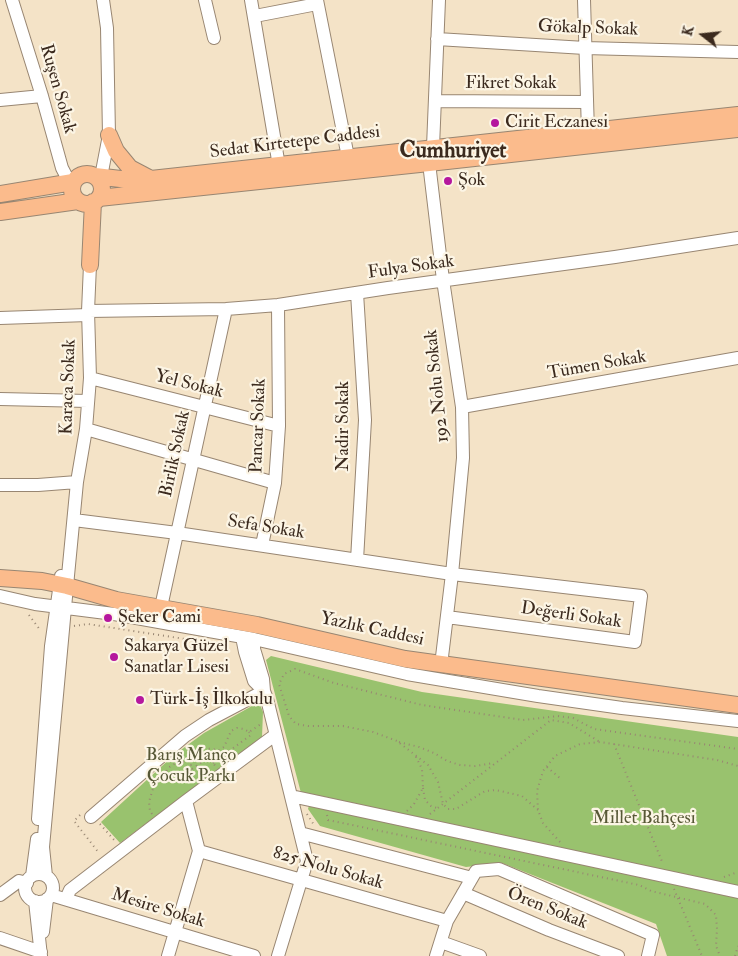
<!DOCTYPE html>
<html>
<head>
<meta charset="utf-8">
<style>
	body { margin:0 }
	#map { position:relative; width:738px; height:956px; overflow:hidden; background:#f4e3c7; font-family:"IM FELL Double Pica",serif }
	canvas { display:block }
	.north { position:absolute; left:678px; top:10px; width:50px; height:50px; -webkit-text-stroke:4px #fcf5e5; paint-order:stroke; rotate:286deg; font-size:14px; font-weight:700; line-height:20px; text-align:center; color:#3b2a1e }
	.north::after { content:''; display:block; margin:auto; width:18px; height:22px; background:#3b2a1e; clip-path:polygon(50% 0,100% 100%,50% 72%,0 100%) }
</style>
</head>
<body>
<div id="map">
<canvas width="738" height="956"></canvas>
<div class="north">K</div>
</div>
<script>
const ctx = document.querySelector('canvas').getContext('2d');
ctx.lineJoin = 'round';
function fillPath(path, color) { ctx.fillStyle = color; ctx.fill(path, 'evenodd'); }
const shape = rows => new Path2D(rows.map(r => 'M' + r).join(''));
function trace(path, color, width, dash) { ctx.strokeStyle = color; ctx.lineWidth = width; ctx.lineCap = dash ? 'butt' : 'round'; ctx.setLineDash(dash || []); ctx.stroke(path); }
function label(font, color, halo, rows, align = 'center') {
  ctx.font = font + ' "IM FELL Double Pica",serif'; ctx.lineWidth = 4.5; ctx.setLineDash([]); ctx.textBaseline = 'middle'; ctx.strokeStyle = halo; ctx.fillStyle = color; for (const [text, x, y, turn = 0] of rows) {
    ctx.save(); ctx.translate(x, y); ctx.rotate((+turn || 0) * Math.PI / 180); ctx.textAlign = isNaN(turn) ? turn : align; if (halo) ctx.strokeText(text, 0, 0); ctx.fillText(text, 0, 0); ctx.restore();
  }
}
fillPath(shape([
	[271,656,422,692,738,737,738,956,667,956,656,924,502,863,466,867,320,826,308,809,312,795,301,793,266,660],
	[259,702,263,712,262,737,120,843,101,822,174,755,204,733]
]), '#99c26e');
const minor = shape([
	[12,0,42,96,62,168,72,187],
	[205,0,214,38],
	[251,0,279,166],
	[317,0,348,157],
	[584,0,588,132],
	[255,16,317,4],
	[437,39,585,48,738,52],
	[0,100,42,96],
	[436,101,586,102],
	[433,147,439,0],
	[429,163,443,280,462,407,463,458,452,574,441,665],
	[100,182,109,135,107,28,103,0],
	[357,293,365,420,357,560],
	[88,311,226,309,278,305,388,288,615,257,738,238],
	[0,318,88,315],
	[90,378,279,426],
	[0,399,88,401],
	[462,407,738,358],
	[86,429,275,483],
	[0,485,38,485,77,482],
	[74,520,177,533,452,574,641,596,635,642,447,617],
	[262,545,275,483,279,426,278,305],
	[0,596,35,604,114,614,254,639,407,674,538,696,622,708,738,721],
	[161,607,226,309],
	[242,637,245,652,254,681,264,691,267,699,307,861,278,956],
	[291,796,738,892],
	[91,817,185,736,209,720,264,691,263,679,254,649,254,639],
	[38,819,51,646,61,576],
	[300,833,472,878],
	[199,851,447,921],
	'25 888a14 14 0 1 1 28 0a14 14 0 1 1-28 0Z',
	[32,876,37,839],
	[46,876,43,847,67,586,77,482,86,429,90,378,88,311,90,265],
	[463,893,549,930,618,956],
	[0,895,19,881,27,883],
	[51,895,254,956],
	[66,899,70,890,186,801,275,735],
	[35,901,41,956],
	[43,932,47,899],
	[0,938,41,952],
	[441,942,480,956],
	[168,956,199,851,186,801],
	[436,956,447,921,476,871,499,869,653,935,648,956]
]);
const major = shape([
	[109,135,116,151,130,168,149,178],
	'72 189a15 15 0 1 1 30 0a15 15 0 1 1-30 0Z',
	[95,176,129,180,151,179,738,115],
	[0,194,73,182],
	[99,198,429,163,738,129],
	[0,212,78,201],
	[90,265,93,202],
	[0,578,42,581,67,586,116,600,257,625,405,659,738,705]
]);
trace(minor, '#988672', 14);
trace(major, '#988672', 18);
trace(shape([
	[29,615,41,631],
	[74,626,88,624,198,641],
	[399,742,419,747,434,753,447,761,460,765,475,766,494,763],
	[614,744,663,864],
	[213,763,251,735,249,732],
	[547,767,561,779],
	[192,769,209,757,216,767],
	[162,780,168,768,176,763,190,761],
	[423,788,425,800,431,806,437,808],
	[538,810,522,796,496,790,485,791,456,809,448,809,443,804,438,782,428,765,397,741,373,732,343,726,308,726,296,724,289,716,279,684,284,674,295,669,334,683,422,705,523,720,558,716,573,718,594,729,738,749],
	[407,811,414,804,423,788,422,769,415,755],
	[152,814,150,811,149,802,154,785,159,781,181,782,186,780,189,776,191,769,191,755,204,748,219,750,224,747,231,731,237,728,244,729,249,732,261,724],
	[307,814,314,825],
	[430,814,551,720,569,723,600,742],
	[80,815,74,821,99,853],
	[327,815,328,820,639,885,651,891,705,904,716,915,717,929,716,946,720,956],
	[100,824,115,841],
	[560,842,543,823,538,810,537,791,543,771,555,756,580,744,600,742,717,760,738,766],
	[724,877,738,872],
	[674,889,702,956],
	[735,956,738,946]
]), '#988672', 2, [1, 4]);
trace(minor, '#fff', 12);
trace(major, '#fbbb8c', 16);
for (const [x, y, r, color] of [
	[495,123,5,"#b5179e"],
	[448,181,5,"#b5179e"],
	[108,618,5,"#b5179e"],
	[114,657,5,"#b5179e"],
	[140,700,5,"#b5179e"]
]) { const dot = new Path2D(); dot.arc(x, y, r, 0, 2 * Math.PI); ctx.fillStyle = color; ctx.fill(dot); trace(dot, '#fcf5e5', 2); }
label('18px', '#3b2a1e', '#fcf5e5', [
	["Gökalp Sokak",588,29,2],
	["Fikret Sokak",511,84],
	["Ruşen Sokak",57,89,74],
	["Sedat Kirtetepe Caddesi",295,143,-7],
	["Fulya Sokak",411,268,-8],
	["Tümen Sokak",597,366,-10],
	["Yel Sokak",189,385,14],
	["192 Nolu Sokak",438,386,-96],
	["Karaca Sokak",69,387,-88],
	["Pancar Sokak",259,426,-88],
	["Nadir Sokak",344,426,-90],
	["Birlik Sokak",176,454,-78],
	["Sefa Sokak",266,528,9],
	["Değerli Sokak",571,616,8],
	["Yazlık Caddesi",372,630,12],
	["825 Nolu Sokak",328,869,16],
	["Mesire Sokak",158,909,17],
	["Ören Sokak",547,909,22]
]);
label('18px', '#3b2a1e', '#fcf5e5', [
	["Cirit Eczanesi",505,123],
	["Şok",458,181],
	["Şeker Cami",118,618],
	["Sakarya Güzel",124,647],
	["Sanatlar Lisesi",124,668],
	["Türk-İş İlkokulu",150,700]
], 'left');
label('18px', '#575836', '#fcf5e5', [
	["Barış Manço",191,756],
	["Çocuk Parkı",191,777],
	["Millet Bahçesi",644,819]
]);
label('bold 22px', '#3b2a1e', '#fcf5e5', [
	["Cumhuriyet",453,152]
]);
</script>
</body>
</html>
